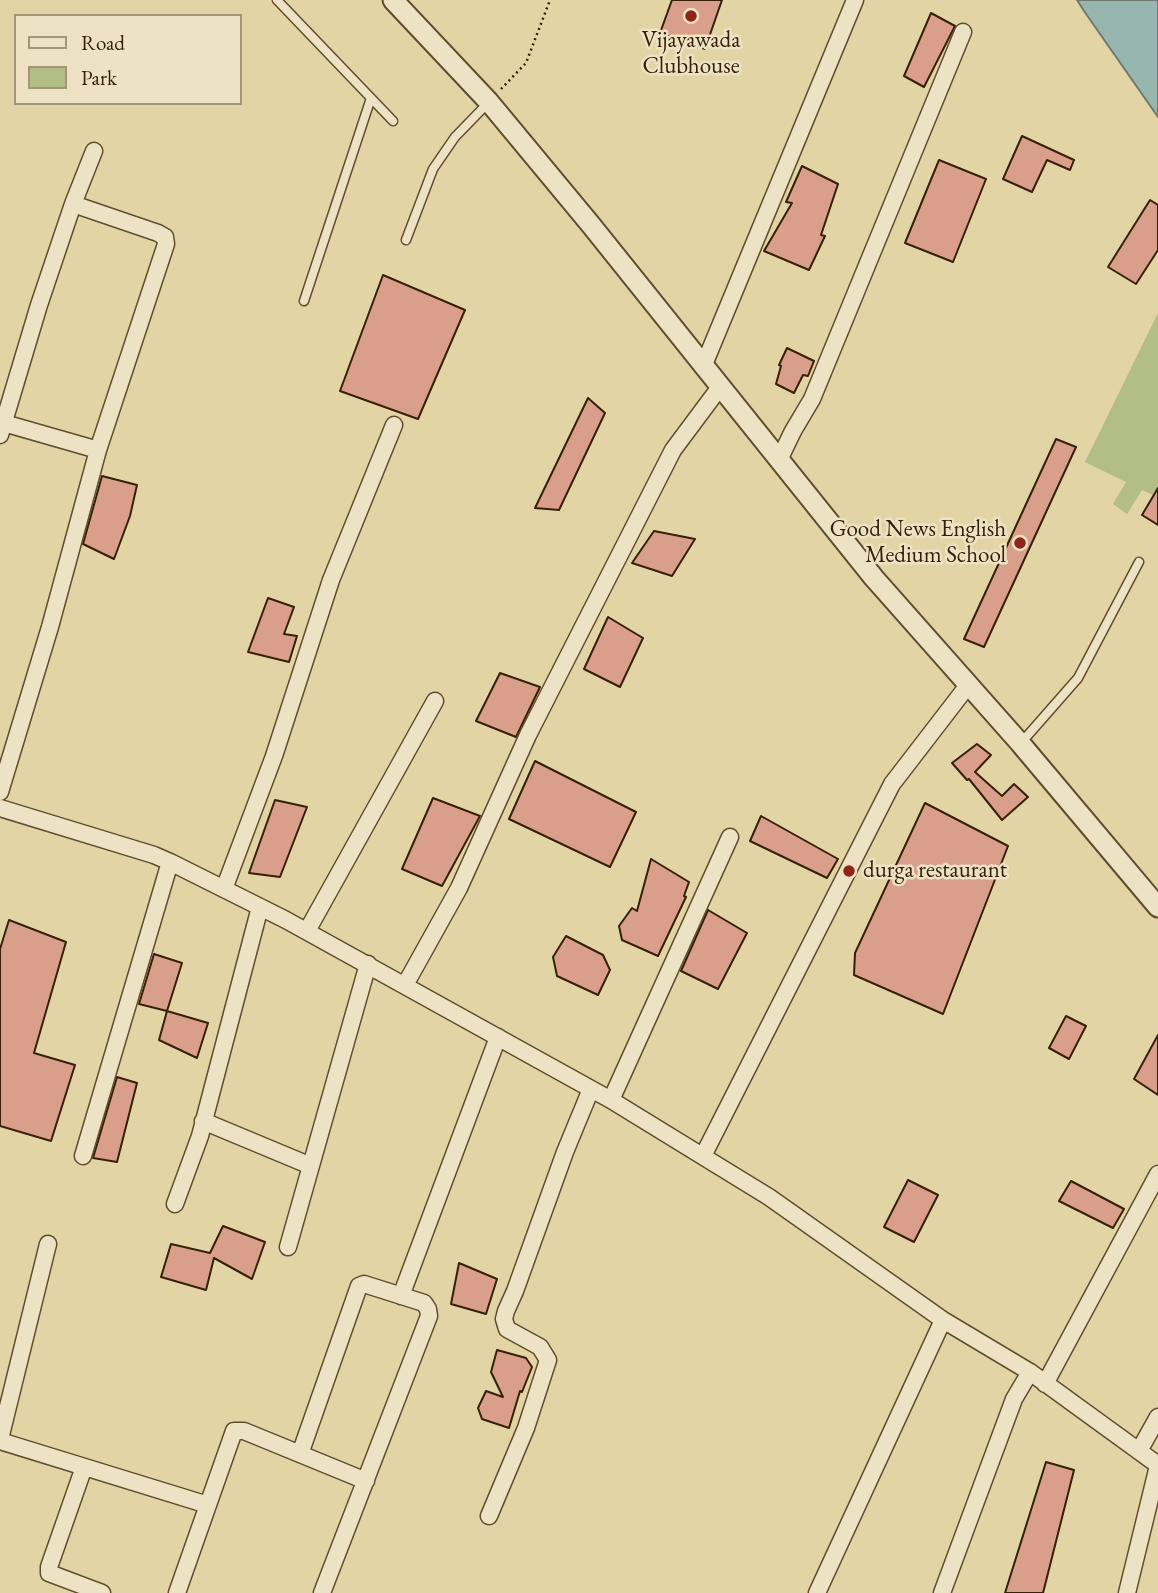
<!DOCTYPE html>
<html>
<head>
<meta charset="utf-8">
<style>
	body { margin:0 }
	#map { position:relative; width:1158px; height:1593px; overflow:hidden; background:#e3d4a5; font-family:"EB Garamond",serif }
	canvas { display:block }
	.legend { position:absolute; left:14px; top:14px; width:228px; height:91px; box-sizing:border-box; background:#ede3c4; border:2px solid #a49578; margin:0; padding:9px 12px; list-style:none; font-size:21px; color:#362007 }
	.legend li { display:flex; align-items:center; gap:14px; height:35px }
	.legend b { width:35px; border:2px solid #a49578 }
</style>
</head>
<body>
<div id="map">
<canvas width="1158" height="1593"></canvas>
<ul class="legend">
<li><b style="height:9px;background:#ede3c4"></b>Road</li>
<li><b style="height:19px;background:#b3bd86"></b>Park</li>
</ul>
</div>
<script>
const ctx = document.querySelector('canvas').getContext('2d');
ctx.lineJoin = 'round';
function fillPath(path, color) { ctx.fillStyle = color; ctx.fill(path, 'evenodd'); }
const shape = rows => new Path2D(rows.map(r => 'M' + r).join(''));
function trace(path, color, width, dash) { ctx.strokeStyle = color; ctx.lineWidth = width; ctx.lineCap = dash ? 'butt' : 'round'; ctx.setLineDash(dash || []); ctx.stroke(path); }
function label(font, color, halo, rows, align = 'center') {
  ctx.font = font + ' "EB Garamond",serif'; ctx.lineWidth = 5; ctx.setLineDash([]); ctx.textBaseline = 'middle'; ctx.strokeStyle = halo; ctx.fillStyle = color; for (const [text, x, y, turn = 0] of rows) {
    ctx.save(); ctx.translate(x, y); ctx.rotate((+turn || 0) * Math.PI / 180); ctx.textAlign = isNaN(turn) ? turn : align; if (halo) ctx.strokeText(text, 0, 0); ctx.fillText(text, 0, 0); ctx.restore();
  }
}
fillPath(shape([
	[1158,313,1158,497,1142,490,1127,514,1113,504,1126,482,1085,462]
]), '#b3bd86');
const water = shape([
	[1077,0,1158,0,1158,117,1084,11,1077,0]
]);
fillPath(water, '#98b6b0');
trace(water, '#717a6c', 2);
const building = shape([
	[672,0,722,0,705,49,660,33,672,0],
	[931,13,955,26,924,87,904,76,931,13],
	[1022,136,1074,160,1070,170,1047,160,1032,192,1003,179,1022,136],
	[939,160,986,179,953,262,905,243,939,160],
	[802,166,838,184,821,235,825,236,809,270,764,251,792,203,786,202,802,166],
	[1150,200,1158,205,1158,250,1136,284,1108,267,1150,200],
	[383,275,465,310,418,419,340,391,383,275],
	[787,348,814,361,808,376,803,375,794,393,776,384,781,366,779,365,787,348],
	[588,398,605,413,559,510,535,508,588,398],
	[1056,439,1076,447,984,647,964,639,1056,439],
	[102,476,137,485,130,516,114,559,83,544,102,476],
	[1158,488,1158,525,1142,515,1158,488],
	[654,531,695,539,672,576,632,563,654,531],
	[268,598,294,607,284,634,297,636,289,662,248,652,268,598],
	[608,617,643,638,620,687,584,669,608,617],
	[500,673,540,687,516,737,476,721,500,673],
	[977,744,991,755,975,772,1002,796,1014,784,1028,797,1002,820,969,779,967,780,952,763,977,744],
	[535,761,636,812,610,867,509,819,535,761],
	[433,798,480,816,442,886,402,869,433,798],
	[275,800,307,807,280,877,249,873,275,800],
	[925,803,1008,846,943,1014,854,975,855,953,925,803],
	[761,816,838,859,827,878,750,841,761,816],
	[651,859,689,882,684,896,686,897,658,956,622,940,619,926,632,908,637,911,651,859],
	[708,910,747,933,718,989,681,971,708,910],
	[9,920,66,942,34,1053,75,1065,51,1141,0,1126,0,949,9,920],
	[566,936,603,955,610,970,598,995,557,976,553,957,566,936],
	[154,954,182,963,167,1011,139,1004,154,954],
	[167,1011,208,1023,197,1058,159,1040,167,1011],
	[1066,1016,1086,1026,1069,1059,1049,1048,1066,1016],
	[1158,1035,1158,1095,1134,1079,1158,1035],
	[117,1077,137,1083,117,1162,93,1158,117,1077],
	[908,1180,938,1195,914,1242,884,1227,908,1180],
	[1071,1181,1124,1209,1113,1228,1059,1201,1071,1181],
	[223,1226,265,1242,252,1279,214,1258,206,1290,161,1277,171,1244,210,1253,223,1226],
	[459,1263,497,1279,486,1314,451,1304,459,1263],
	[497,1350,526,1358,532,1367,522,1392,520,1391,509,1428,482,1419,478,1408,486,1391,503,1397,491,1372,497,1350],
	[1046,1462,1074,1470,1043,1593,1005,1593,1046,1462]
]);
fillPath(building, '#da9f8a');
trace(building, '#362007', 2);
const service = shape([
	[277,0,393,121],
	[406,240,433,169,455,137,489,102],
	[304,301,371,98],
	[1021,743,1078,678,1139,562]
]);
const minor = shape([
	[703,367,855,0],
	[0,422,98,450],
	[0,435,39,305,73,204,94,151],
	[779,460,793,431,812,399,963,32],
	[0,792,50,627,98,450,166,244,165,237,158,233,73,204],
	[0,808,154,855,170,862,286,920,611,1100,769,1197,943,1320,1030,1372,1158,1465],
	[224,889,274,756,331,580,394,425],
	[307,931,435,701],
	[405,985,459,888,528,735,673,450,720,387],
	[611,1100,730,837],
	[203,1121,311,1166],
	[83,1156,170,862],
	[703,1156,892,784,969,684],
	[175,1204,200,1136,260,907],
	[288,1247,368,964],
	[401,1296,498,1037],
	[1045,1384,1158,1174],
	[0,1439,48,1244],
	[0,1441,208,1505],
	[1139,1451,1158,1417],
	[300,1454,359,1286,364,1284,424,1303,428,1309,429,1316,322,1593],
	[84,1467,49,1567,49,1573,102,1593],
	[489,1516,526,1428,548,1360,540,1347,507,1329,504,1319,506,1311,515,1291,565,1152,591,1089],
	[177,1593,234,1431,244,1431,366,1481],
	[817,1593,943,1320],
	[942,1593,1014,1399,1030,1372],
	[1127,1593,1158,1466]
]);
const tertiary = shape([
	[393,0,489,102,591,225,874,578,1020,743,1158,907]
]);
trace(service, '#614d2e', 11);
trace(minor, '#614d2e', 19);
trace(tertiary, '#614d2e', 23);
trace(shape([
	[501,89,526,63,550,0]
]), '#362007', 2.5, [2, 3.5]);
trace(service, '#ede3c4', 8);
trace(minor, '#ede3c4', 16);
trace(tertiary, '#ede3c4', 19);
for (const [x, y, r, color] of [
	[691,16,7,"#8f2418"],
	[1020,543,7,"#8f2418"],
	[849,871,7,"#8f2418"]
]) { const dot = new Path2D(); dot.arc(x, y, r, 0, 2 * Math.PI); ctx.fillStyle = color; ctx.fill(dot); trace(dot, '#ede3c4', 2.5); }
label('23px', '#362007', '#ede3c4', [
	["Vijayawada",691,41],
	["Clubhouse",691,67],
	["Good News English",1006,530,"right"],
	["Medium School",1006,556,"right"],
	["durga restaurant",863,871,"left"]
]);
</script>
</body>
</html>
